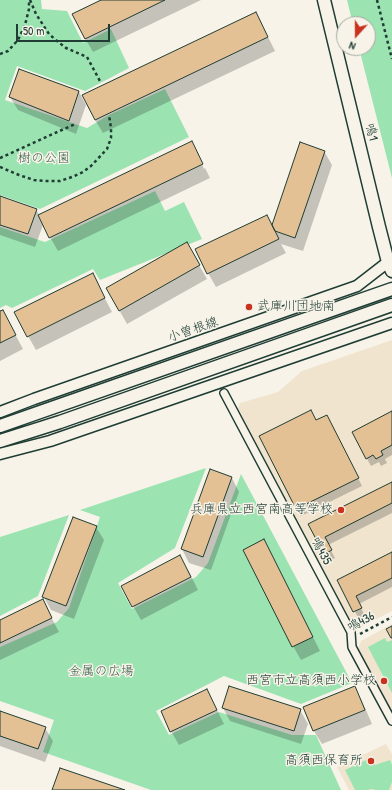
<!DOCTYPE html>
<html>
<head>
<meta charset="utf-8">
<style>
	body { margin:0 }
	#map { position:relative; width:392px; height:790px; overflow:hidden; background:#f7f3e8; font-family:"Patrick Hand",sans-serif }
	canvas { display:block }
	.north { position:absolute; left:336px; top:16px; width:40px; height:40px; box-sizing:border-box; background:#f7f3e8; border:1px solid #a1aaa0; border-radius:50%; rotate:201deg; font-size:11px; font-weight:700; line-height:16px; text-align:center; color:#1f3d34 }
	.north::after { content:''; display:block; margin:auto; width:14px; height:18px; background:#c8321e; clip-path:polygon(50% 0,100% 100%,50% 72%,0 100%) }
	.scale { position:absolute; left:16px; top:24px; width:94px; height:18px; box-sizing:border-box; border:2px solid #1f3d34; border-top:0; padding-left:5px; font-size:12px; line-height:14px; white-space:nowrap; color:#1f3d34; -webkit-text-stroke:3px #f7f3e8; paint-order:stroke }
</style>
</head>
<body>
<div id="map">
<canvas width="392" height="790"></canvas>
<div class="north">N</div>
<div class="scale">50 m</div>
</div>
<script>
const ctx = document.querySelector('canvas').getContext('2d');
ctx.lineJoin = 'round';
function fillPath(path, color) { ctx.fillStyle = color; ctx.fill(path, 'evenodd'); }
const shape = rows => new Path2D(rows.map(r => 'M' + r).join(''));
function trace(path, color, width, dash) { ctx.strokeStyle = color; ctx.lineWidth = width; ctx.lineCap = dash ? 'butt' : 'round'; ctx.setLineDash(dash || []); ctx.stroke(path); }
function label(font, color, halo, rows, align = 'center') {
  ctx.font = font + ' "Patrick Hand","Klee One",sans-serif'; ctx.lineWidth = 3; ctx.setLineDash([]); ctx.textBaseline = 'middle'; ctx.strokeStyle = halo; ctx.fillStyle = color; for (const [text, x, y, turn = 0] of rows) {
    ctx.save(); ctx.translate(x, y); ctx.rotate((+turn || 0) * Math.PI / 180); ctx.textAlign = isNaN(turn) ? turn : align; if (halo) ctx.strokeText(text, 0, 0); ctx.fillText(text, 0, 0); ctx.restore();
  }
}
fillPath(shape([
	[392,340,392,611,353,631,238,409,240,403,278,392,302,371],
	[392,624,392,712,358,649,361,641],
	[386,744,392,754,392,790,349,790,337,767]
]), '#f1e4cf');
fillPath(shape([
	[0,0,41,0,42,9,67,11,83,43,111,29,129,68,85,91,17,66,5,100,87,128,109,115,165,89,189,137,40,209,0,195],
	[347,0,392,0,392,178,359,48,368,48,368,24,353,24],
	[155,191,165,211,184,202,202,239,100,280,93,269,12,308,6,305,0,308,0,227,45,242],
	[206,468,175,548,118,583,132,609,196,577,208,563,241,474,352,683,301,704,224,676,156,711,169,735,219,712,292,735,316,735,341,790,151,790,43,752,54,720,0,701,0,647,57,622,69,608,100,517,80,510],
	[69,515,38,596,0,616,0,537],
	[385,638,387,642,392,640,392,693,368,647],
	[370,758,375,765,390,760,392,765,392,782,389,790,376,790,371,789,368,790,355,790,345,770]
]), '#9ce3b2');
fillPath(shape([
	[103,0,201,0,93,52,85,38],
	[263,27,275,51,103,133,95,120],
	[79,92,86,105,76,134,18,110,10,97],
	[191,142,199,155,198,155,204,169,205,168,210,178,58,251,43,225,35,247,0,235,0,197,36,210,40,216],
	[324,151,332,165,303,251,281,244,286,253,216,287,208,273,273,227],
	[187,244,207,279,127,324,107,288],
	[92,274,112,312,36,350,28,336],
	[0,312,10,325,23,349,0,361],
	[392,412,392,455,385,459,387,463,381,466,379,462,371,466,353,433],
	[316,421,331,424,362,486,301,516,296,509],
	[210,471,232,478,239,492,211,570,189,563,182,549],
	[392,483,392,513,328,545,335,558,329,561,310,525],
	[96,527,104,540,74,619,51,610,44,597],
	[271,554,320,651,301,660,293,646],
	[392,554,392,587,359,604,365,616,359,619,338,580],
	[188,570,198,590,141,620,133,606],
	[42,600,59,632,0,660,0,621],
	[354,687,362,701,372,724,322,744,314,731,305,708],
	[207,691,214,704,224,724,179,745,171,731],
	[223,708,300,710,308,724,301,744,230,721],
	[0,712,45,728,53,741,45,762,0,746]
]), '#0003');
const building = shape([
	[101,0,165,0,85,39,72,14,101,0],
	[256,12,268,37,95,120,82,95,256,12],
	[19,69,79,91,69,121,9,97,19,69],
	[192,141,203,164,49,238,38,215,192,141],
	[300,142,325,151,295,238,275,231,272,225,300,142],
	[0,196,37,209,28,234,0,225,0,196],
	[267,215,279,239,207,274,195,249,267,215],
	[187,242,200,265,119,311,106,288,187,242],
	[93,273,105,298,27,337,14,312,93,273],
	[3,310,16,335,0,343,0,311,3,310],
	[311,410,316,420,327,415,359,478,296,509,259,436,311,410],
	[392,411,392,445,381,451,383,455,376,459,373,455,366,459,352,432,392,411],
	[210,469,232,477,203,557,181,549,210,469],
	[392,482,392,503,325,537,332,550,324,554,308,524,392,482],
	[73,517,97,526,66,606,42,597,73,517],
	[264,539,313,637,292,647,243,550,264,539],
	[392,552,392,578,356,596,362,608,353,612,337,580,392,552],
	[180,555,191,577,132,607,121,586,180,555],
	[43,599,52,618,0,643,0,620,43,599],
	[392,626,392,638,391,638,386,629,392,626],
	[229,686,301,709,294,731,222,708,229,686],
	[355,686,365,710,313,731,303,707,355,686],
	[207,689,217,710,170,732,161,711,207,689],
	[0,711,46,727,38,749,0,736,0,711],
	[60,768,125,790,52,790,60,768]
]);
fillPath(building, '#e4c195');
trace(building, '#1f3d34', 1);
const pedestrian = shape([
	[224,393,351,632,352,647,392,721]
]);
const minor = shape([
	[0,412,34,399,357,286,388,262],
	[0,454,50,441,392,323]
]);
const tertiary = shape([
	[324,0,379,227,388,262,392,271],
	[0,426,392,289],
	[0,441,60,422,392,305]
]);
trace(pedestrian, '#1f3d34', 10);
trace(minor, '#1f3d34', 13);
trace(tertiary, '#1f3d34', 15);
trace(shape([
	[30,0,36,14,49,34,57,41,66,48,87,57,101,83],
	[377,0,392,59],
	[0,54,8,51,18,40,25,25,29,9,29,0],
	[0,158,75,124],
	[0,167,19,175,34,180,46,181,60,181,72,177,83,172,91,166,107,149,111,138,111,128,109,115],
	[360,634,392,617]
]), '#1f3d34', 2.5, [3, 3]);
trace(pedestrian, '#f7f3e8', 7);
trace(minor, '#f7f3e8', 10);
trace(tertiary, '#f7f3e8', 12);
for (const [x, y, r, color] of [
	[249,307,4,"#c8321e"],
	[341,510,4,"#c8321e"],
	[384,681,4,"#c8321e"],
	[371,761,4,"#c8321e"]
]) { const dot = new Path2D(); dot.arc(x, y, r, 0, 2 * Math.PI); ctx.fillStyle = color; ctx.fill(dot); trace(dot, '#f7f3e8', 1.5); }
label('13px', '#1f3d34', '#f7f3e8', [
	["鳴1",371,132,76],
	["小曽根線",193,330,-19],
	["鳴435",321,551,62],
	["鳴436",361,622,-28]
]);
label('13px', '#385e4d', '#f7f3e8', [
	["樹の公園",44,159],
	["金属の広場",101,672]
]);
label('13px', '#1f3d34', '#f7f3e8', [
	["武庫川団地南",257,307,"left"],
	["兵庫県立西宮南高等学校",333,510],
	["西宮市立高須西小学校",376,681],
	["高須西保育所",363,761]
], 'right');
</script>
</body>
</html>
